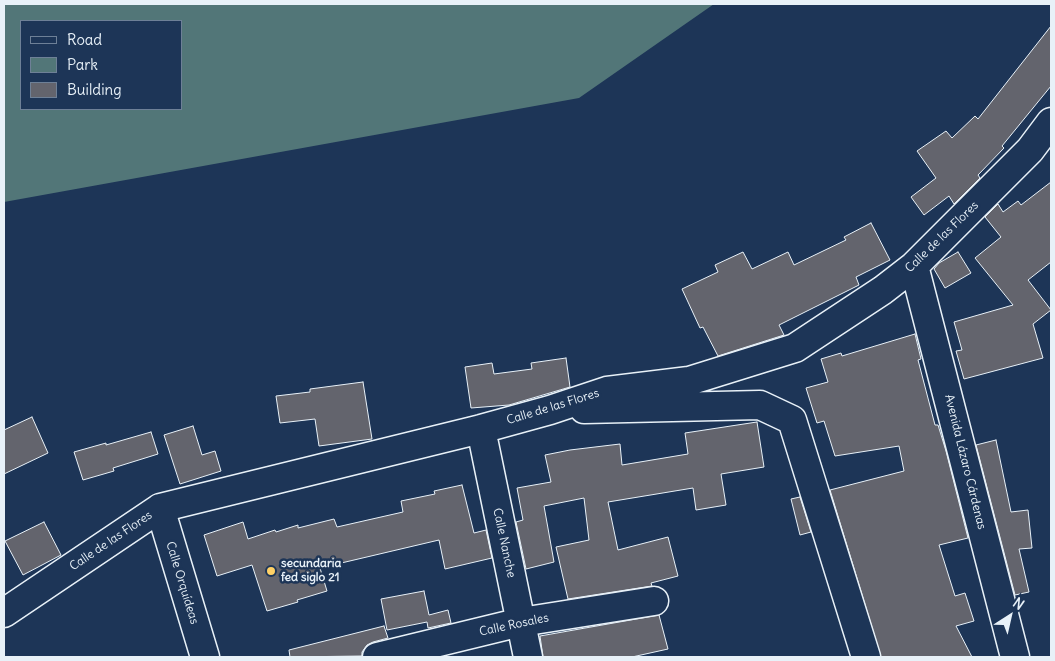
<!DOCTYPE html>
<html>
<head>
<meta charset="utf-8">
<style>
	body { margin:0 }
	#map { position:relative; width:1055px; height:661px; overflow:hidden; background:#1d3557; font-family:Delius,sans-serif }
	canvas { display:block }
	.frame { position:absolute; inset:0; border:5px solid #e8f1f8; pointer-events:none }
	.legend { position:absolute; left:20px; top:20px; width:162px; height:90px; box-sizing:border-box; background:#1d3557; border:1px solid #6e8097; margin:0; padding:6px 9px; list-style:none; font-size:15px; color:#e8f1f8 }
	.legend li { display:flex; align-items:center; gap:10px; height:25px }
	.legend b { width:25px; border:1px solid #6e8097 }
	.north { position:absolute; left:985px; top:591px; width:50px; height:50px; -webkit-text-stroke:4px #1d3557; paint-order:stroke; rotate:35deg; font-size:14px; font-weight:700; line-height:20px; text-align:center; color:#e8f1f8 }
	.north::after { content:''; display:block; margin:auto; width:18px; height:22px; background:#e8f1f8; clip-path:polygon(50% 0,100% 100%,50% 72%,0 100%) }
</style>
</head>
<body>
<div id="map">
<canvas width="1055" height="661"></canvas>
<div class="frame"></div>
<ul class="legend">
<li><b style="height:6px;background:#1d3557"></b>Road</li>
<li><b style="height:14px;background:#527678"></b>Park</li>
<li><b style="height:14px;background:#63646d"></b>Building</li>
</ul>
<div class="north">N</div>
</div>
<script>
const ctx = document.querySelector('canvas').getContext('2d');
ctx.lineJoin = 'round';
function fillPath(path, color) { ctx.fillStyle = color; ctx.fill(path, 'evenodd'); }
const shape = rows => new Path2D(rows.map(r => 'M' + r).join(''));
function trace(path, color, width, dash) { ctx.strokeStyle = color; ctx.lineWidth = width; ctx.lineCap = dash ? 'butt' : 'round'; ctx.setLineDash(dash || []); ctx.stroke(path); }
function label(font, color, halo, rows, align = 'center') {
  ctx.font = font + ' Delius,sans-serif'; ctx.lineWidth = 5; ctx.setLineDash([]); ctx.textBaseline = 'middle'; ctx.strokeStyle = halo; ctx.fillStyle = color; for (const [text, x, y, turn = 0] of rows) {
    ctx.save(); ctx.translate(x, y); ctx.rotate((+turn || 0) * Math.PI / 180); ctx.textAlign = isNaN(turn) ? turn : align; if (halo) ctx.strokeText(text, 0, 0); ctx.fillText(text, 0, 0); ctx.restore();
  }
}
fillPath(shape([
	[4,4,714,4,579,98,4,202],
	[21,21,181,21,181,109,21,109]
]), '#527678');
const building = shape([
	[1051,26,1051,86,1002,146,1004,148,978,175,980,178,954,204,949,196,924,215,911,197,936,178,917,151,946,131,952,138,975,116,978,119,1051,26],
	[1051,182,1051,262,1028,280,1051,310,1033,324,1043,358,964,379,956,351,962,350,954,322,1013,305,975,258,1001,237,985,217,998,204,1003,212,1018,201,1021,205,1051,182],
	[871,223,890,260,856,277,859,285,779,325,784,335,718,356,703,327,700,328,682,289,718,272,715,265,743,252,752,269,788,252,794,265,846,240,844,237,871,223],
	[958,252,971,273,945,288,934,269,939,263,958,252],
	[915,334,921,359,918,360,935,425,938,425,946,451,968,538,939,545,955,596,965,593,974,621,956,626,972,657,881,657,830,490,904,471,899,446,835,456,824,421,817,423,806,388,828,382,821,359,841,353,842,356,915,334],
	[566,358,570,387,509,405,471,408,465,367,492,363,494,374,532,369,531,363,566,358],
	[363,382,372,439,319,446,315,419,280,423,276,396,310,392,310,389,363,382],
	[32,417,48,453,4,474,4,430,32,417],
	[757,422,764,467,721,474,726,505,696,510,693,488,608,502,618,550,668,537,678,576,651,583,652,586,568,599,556,547,589,540,584,498,544,506,554,562,526,569,516,522,523,520,517,488,551,482,545,455,570,450,620,444,622,465,688,454,685,433,757,422],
	[193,426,202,455,215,451,221,471,180,484,164,435,193,426],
	[151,432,158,454,113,468,114,471,83,480,74,452,106,443,106,445,151,432],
	[996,440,1011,512,1028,510,1032,548,1019,549,1029,592,1015,595,976,445,996,440],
	[462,485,474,533,486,530,492,558,445,569,439,540,320,568,327,591,297,600,298,602,267,611,252,565,217,576,204,535,243,522,248,539,275,530,276,532,298,525,298,528,334,519,337,527,403,512,401,501,435,494,434,491,462,485],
	[800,497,811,532,800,535,791,499,800,497],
	[44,522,61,555,23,575,5,541,44,522],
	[424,591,429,615,448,610,451,623,428,628,427,622,387,630,381,599,424,591],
	[659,615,668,649,632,657,543,657,540,636,659,615],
	[384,626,388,638,373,642,367,645,362,652,362,656,290,657,289,650,384,626]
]);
fillPath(building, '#63646d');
trace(building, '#e8f1f8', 1);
const minor = shape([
	[914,266,1015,657],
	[584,409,760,405,792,420,866,657],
	[481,429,528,657],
	[160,508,205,657],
	[4,613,160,508,481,429,550,410,607,391,689,381,795,348,883,290,914,266,1030,150,1051,122],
	[377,657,521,622,654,601]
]);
trace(minor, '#e8f1f8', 31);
trace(minor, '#1d3557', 28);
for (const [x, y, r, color] of [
	[271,571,5,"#ffd166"]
]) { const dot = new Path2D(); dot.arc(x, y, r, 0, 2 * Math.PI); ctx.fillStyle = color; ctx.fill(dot); trace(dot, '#1d3557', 2); }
label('12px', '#e8f1f8', '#1d3557', [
	["Calle de las Flores",942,237,-44],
	["Calle de las Flores",553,407,-17],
	["Avenida Lázaro Cárdenas",965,462,76],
	["Calle de las Flores",111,541,-34],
	["Calle Nanche",504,543,78],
	["Calle Orquídeas",182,583,73],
	["Calle Rosales",514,625,-12]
]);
label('bold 12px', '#e8f1f8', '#1d3557', [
	["secundaria",281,564],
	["fed siglo 21",281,578]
], 'left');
</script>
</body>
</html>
